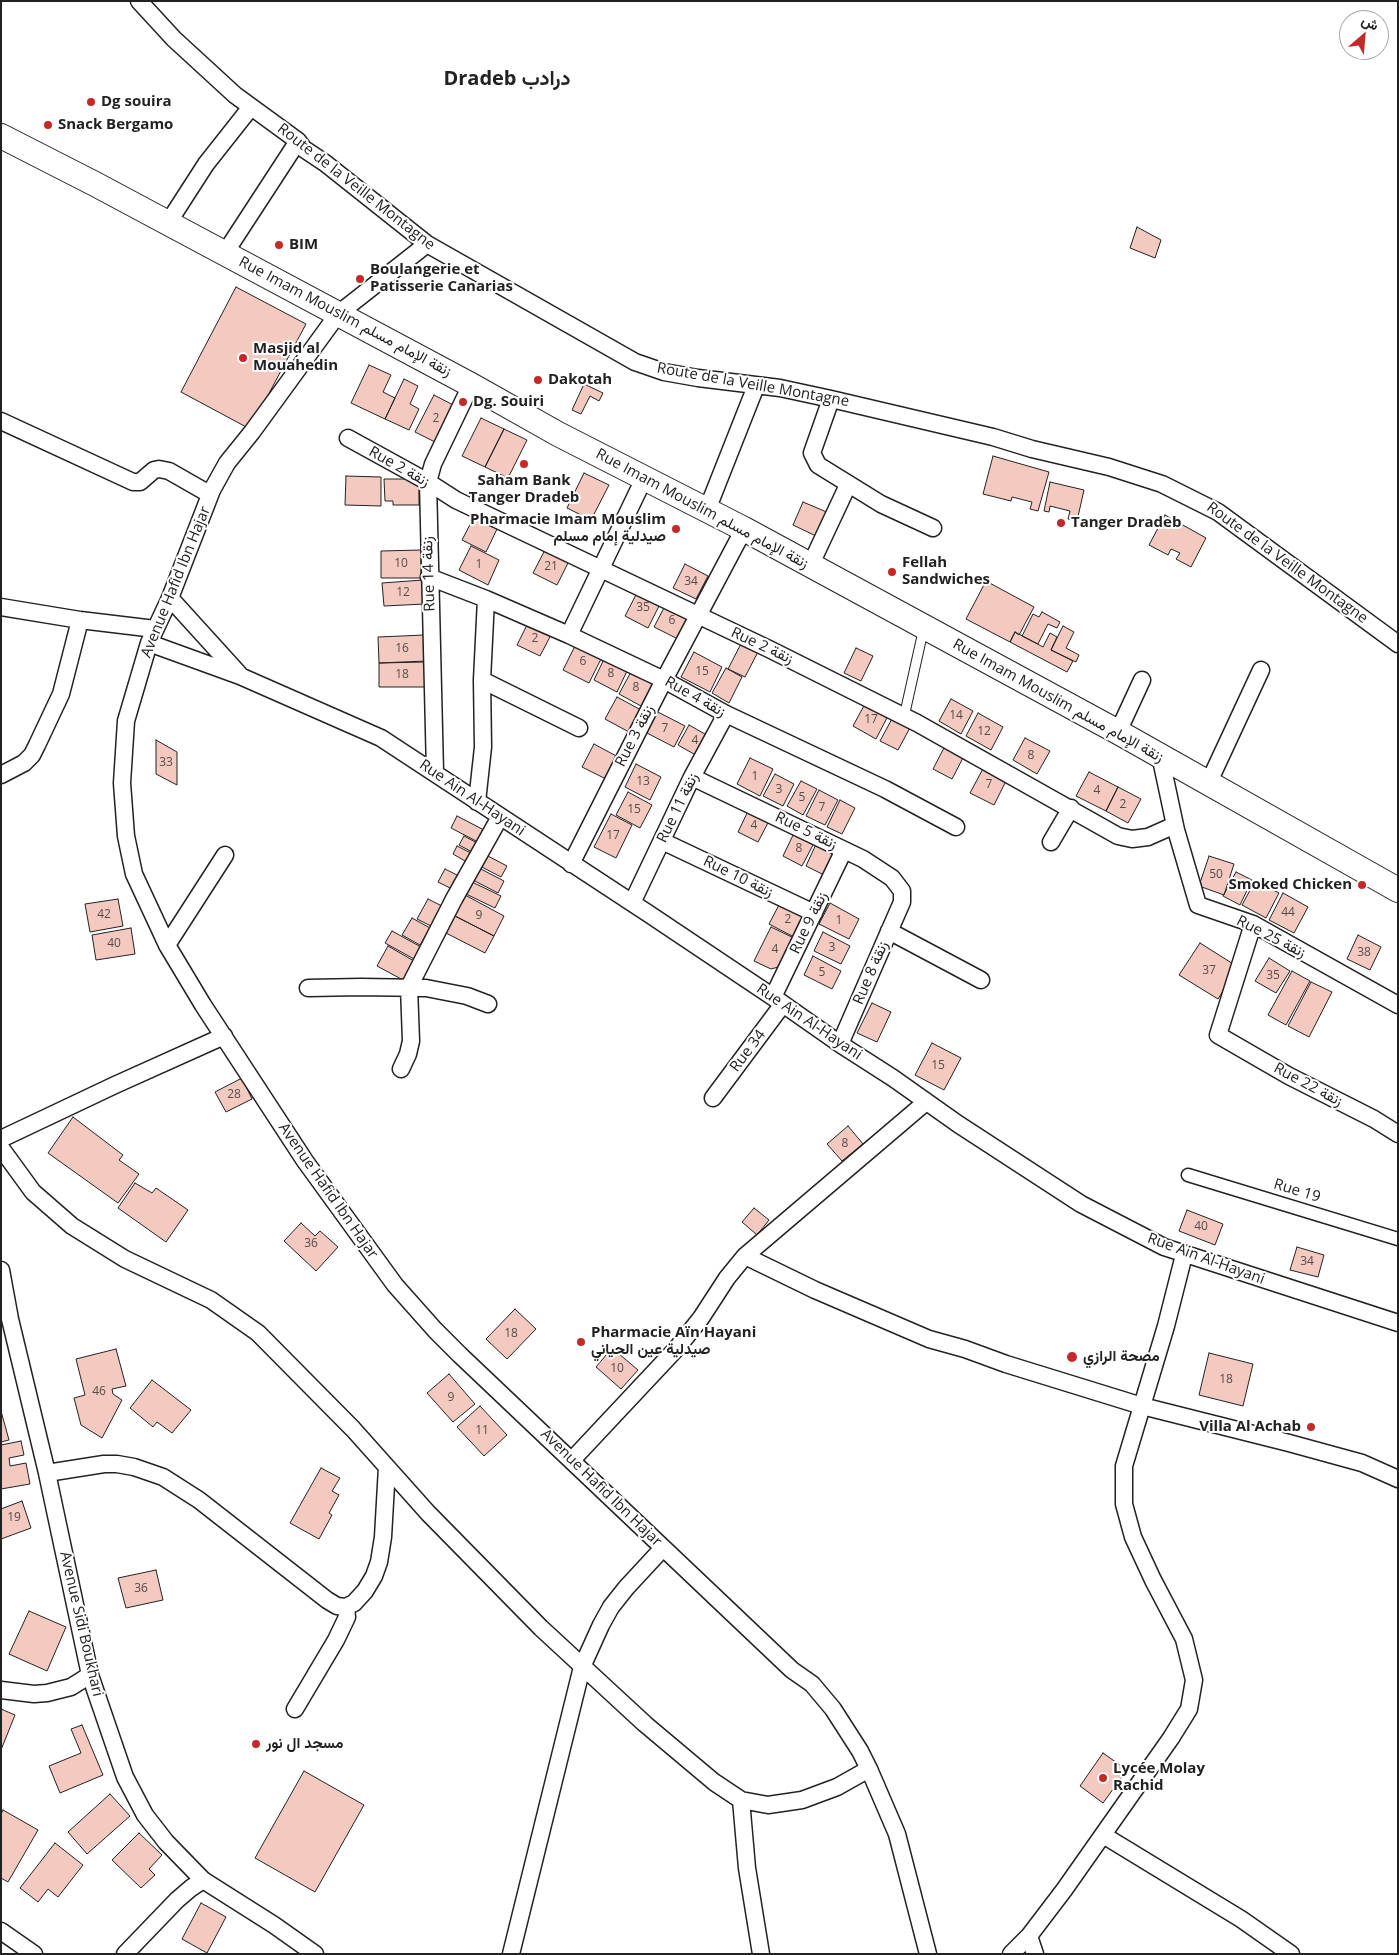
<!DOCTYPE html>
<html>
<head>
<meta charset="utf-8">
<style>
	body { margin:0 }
	#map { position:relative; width:1399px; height:1955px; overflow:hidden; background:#fff; font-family:"Open Sans",Vazirmatn,sans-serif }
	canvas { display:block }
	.frame { position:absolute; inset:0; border:2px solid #222; pointer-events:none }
	.north { position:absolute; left:1339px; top:10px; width:50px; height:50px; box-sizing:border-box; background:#fff; border:1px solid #a7a7a7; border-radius:50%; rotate:27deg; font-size:14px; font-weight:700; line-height:20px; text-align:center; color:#222 }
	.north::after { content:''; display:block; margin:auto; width:18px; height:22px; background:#c62828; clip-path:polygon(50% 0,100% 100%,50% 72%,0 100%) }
</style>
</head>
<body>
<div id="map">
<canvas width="1399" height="1955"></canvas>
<div class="frame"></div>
<div class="north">ش</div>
</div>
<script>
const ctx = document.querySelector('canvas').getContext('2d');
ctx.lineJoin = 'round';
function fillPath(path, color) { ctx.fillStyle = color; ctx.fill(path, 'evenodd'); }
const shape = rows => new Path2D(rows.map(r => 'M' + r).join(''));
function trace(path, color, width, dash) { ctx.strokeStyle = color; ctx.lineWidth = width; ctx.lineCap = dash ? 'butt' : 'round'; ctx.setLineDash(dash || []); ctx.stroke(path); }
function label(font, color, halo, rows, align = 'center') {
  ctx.font = font + ' "Open Sans",Vazirmatn,sans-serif'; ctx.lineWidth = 4; ctx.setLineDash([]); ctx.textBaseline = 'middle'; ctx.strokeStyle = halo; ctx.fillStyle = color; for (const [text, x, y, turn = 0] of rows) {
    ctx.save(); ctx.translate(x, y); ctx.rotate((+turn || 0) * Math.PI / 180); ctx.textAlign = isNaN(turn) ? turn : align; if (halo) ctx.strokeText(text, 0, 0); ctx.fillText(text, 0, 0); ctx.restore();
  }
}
const building = shape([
	[1137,227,1161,240,1155,258,1130,248,1137,227],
	[236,287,306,324,250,429,181,392,236,287],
	[369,365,391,375,383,392,395,398,385,419,351,403,369,365],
	[404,379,418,386,410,404,419,409,409,430,385,419,404,379],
	[584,384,603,393,599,401,590,396,581,414,572,410,584,384],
	[434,395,457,407,439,444,415,432,434,395],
	[481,418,504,429,485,467,462,456,481,418],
	[504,429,527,440,508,478,485,467,504,429],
	[993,456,1049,472,1038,511,1030,509,1032,502,1012,497,1011,501,983,494,993,456],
	[584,473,609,485,591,520,567,508,584,473],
	[346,476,381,477,381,506,345,505,346,476],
	[404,478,419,482,419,505,393,505,393,501,385,501,384,479,404,479,404,478],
	[1050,482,1084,490,1077,521,1068,519,1070,511,1050,506,1049,512,1044,511,1050,482],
	[803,502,829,513,818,537,793,525,803,502],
	[475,515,498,527,486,552,462,540,475,515],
	[1165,515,1206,538,1191,567,1176,559,1180,553,1171,549,1168,555,1149,545,1165,515],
	[471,546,499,560,488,585,459,570,471,546],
	[546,548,569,561,557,585,533,573,546,548],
	[421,550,421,578,381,578,381,551,421,550],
	[685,564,708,576,696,599,673,588,685,564],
	[423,580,425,604,384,606,382,583,423,580],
	[986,581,1034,607,1019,635,1015,632,1010,642,966,619,986,581],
	[639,589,662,600,648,628,625,616,639,589],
	[666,604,690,616,678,639,654,627,666,604],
	[1042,612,1060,622,1057,628,1048,624,1038,644,1022,636,1033,614,1039,617,1042,612],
	[529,621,552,633,540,656,517,645,529,621],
	[1063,626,1074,632,1066,648,1079,655,1076,662,1051,650,1063,626],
	[1015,632,1043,647,1050,633,1057,637,1051,650,1073,661,1067,672,1010,642,1015,632],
	[425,635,427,661,379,663,378,637,425,635],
	[743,640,760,648,745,677,728,669,743,640],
	[577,642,603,655,589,683,563,670,577,642],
	[856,648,873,656,861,681,844,673,856,648],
	[694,652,722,667,710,692,681,677,694,652],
	[605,657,628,669,617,692,594,680,605,657],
	[426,662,426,687,379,687,379,663,426,662],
	[726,668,742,677,729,703,712,693,726,668],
	[632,670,654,682,641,706,619,694,632,670],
	[617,697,641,710,629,732,605,719,617,697],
	[951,699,973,711,961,734,939,721,951,699],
	[866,702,889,714,876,739,853,726,866,702],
	[656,711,685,726,674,747,645,732,656,711],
	[978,713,1003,727,991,750,966,736,978,713],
	[894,715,912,724,898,750,880,741,894,715],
	[689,725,712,738,701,758,678,745,689,725],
	[1025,738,1050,751,1037,774,1013,760,1025,738],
	[156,740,177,752,177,785,156,774,156,740],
	[594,744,620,758,608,780,582,767,594,744],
	[946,744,965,754,952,779,933,769,946,744],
	[750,758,773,769,760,796,737,784,750,758],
	[636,764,661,777,650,800,625,787,636,764],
	[985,765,1008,777,994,805,970,793,985,765],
	[1089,772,1118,787,1106,811,1076,796,1089,772],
	[775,774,794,784,783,806,763,796,775,774],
	[801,781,817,789,803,815,787,806,801,781],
	[1118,787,1141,799,1128,823,1106,811,1118,787],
	[819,790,838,800,825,825,806,816,819,790],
	[628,792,652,805,640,828,616,815,628,792],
	[840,800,855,808,842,834,827,827,840,800],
	[749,809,770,819,758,842,738,832,749,809],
	[611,814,632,825,616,858,594,847,611,814],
	[457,816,484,830,478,842,451,828,457,816],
	[795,831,815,841,802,866,783,856,795,831],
	[464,836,479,844,474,853,459,845,464,836],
	[817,842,838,852,826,876,806,866,817,842],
	[457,846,475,855,470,864,453,854,457,846],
	[486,855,507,866,501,877,480,866,486,855],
	[1209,856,1234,864,1224,895,1199,886,1209,856],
	[479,868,504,881,498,893,473,880,479,868],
	[445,869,461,877,454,890,438,882,445,869],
	[1236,872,1252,880,1240,905,1223,896,1236,872],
	[1255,881,1279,893,1266,918,1242,905,1255,881],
	[472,882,501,896,495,908,466,894,472,882],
	[1283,893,1308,907,1294,933,1269,920,1283,893],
	[465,895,504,916,494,936,455,916,465,895],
	[118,899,123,926,90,932,85,904,118,899],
	[428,899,442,906,431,926,417,919,428,899],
	[780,903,807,917,796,938,769,924,780,903],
	[830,903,859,919,849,939,819,924,830,903],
	[455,916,494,936,485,953,446,933,455,916],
	[412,918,430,928,420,945,402,935,412,918],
	[771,927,796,939,782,966,771,969,754,961,771,927],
	[131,928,135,954,96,960,92,935,131,928],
	[392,931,421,947,414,959,385,943,392,931],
	[823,932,850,946,841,964,814,951,823,932],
	[1358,935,1381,947,1370,970,1347,959,1358,935],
	[1200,943,1238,967,1218,999,1179,975,1200,943],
	[388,946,414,961,403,980,377,966,388,946],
	[813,956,841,971,832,989,804,975,813,956],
	[1269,958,1290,971,1276,993,1255,981,1269,958],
	[1292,971,1310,981,1286,1025,1268,1015,1292,971],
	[1311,982,1332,992,1309,1037,1288,1026,1311,982],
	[872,1003,891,1012,877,1042,857,1033,872,1003],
	[932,1043,961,1058,944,1090,915,1075,932,1043],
	[242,1078,252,1099,226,1112,215,1092,242,1078],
	[73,1117,123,1155,119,1160,139,1174,118,1203,48,1153,73,1117],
	[848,1126,863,1144,842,1161,827,1144,848,1126],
	[135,1183,152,1193,156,1188,188,1210,166,1242,118,1208,135,1183],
	[754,1208,769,1220,757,1235,742,1222,754,1208],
	[1187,1210,1223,1224,1215,1245,1179,1231,1187,1210],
	[301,1223,315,1236,320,1231,338,1247,316,1271,284,1241,301,1223],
	[1297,1247,1324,1255,1318,1277,1290,1270,1297,1247],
	[515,1309,536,1329,507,1359,486,1339,515,1309],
	[612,1348,638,1370,621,1389,596,1367,612,1348],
	[116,1349,126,1386,112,1389,113,1394,122,1400,102,1438,81,1425,74,1398,85,1395,76,1359,116,1349],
	[1209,1353,1253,1364,1243,1406,1199,1395,1209,1353],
	[449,1374,475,1404,453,1422,427,1393,449,1374],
	[152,1380,191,1410,172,1433,157,1422,153,1427,130,1408,152,1380],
	[480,1406,507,1435,484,1456,457,1427,480,1406],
	[1,1411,9,1440,1,1442,1,1411],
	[21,1441,24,1455,9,1458,10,1466,26,1463,30,1484,1,1489,1,1445,21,1441],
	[321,1468,340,1478,332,1491,339,1495,329,1513,332,1515,319,1539,290,1523,321,1468],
	[22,1501,31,1528,1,1539,1,1509,22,1501],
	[156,1570,163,1600,126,1608,118,1578,156,1570],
	[29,1611,66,1627,47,1671,9,1654,29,1611],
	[1,1709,15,1715,1,1750,1,1709],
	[82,1725,103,1775,60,1793,49,1766,81,1753,71,1729,82,1725],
	[1103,1753,1127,1770,1103,1803,1080,1786,1103,1753],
	[304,1771,364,1805,315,1892,255,1858,304,1771],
	[110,1794,130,1816,87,1854,68,1832,110,1794],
	[3,1810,38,1830,8,1882,1,1878,1,1814,3,1810],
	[139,1833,162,1855,149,1869,155,1875,141,1888,112,1860,139,1833],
	[55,1843,83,1865,58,1897,48,1889,38,1902,20,1888,55,1843],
	[201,1903,226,1917,207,1953,182,1939,201,1903]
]);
fillPath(building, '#f3c9c0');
trace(building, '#222', 1);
const service = shape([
	[904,717,924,627]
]);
const pedestrian = shape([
	[1188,1175,1398,1239]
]);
const minor = shape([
	[139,1,174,39,235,95,298,141,304,149,325,163,427,244,635,362,664,372,698,378,780,388,831,399,993,437,1032,449,1109,467,1162,484,1218,512,1398,644],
	[168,223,206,164,251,107],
	[427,244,338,314,252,432,227,463,212,490,170,598,149,643,126,721,122,783,126,836,134,874,167,945,203,1005,305,1161,395,1285,435,1330,460,1355,792,1670,812,1684,833,1709,860,1751,869,1769,897,1834,928,1954],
	[225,253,298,141],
	[831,399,812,453,818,465,881,504,933,528],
	[1,421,133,482,140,482,154,470,159,469,169,471,204,491,212,490],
	[348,438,428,482,456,500,769,649,917,723,1118,836,1132,839,1148,837,1175,825],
	[707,510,756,386],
	[810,566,848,485],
	[429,577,486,599,569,635,664,680,726,714,885,789,956,827],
	[170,598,239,674],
	[1,607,80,620,155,629],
	[569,635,639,489],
	[149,643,240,676,381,738,649,914,773,997,840,1044,893,1078,958,1124,1081,1204,1164,1247,1398,1323],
	[482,680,579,728],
	[1118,732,1142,680],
	[1160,755,1176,830,1198,905,1253,924,1398,1005],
	[435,772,428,482,433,464,471,385],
	[1,775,24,763,32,755,37,745,61,694,80,620],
	[692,777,863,859,892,878,902,891,902,902,840,1044],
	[1208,784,1261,670],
	[477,802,483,747,482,680,486,599],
	[662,841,814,913],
	[1051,842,1071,808],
	[571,864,664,680,744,529],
	[632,903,692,777,726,714],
	[1253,924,1218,1035,1289,1076,1374,1119,1398,1134],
	[889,931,981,980],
	[167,945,225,855],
	[308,988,361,987,426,988,467,996,488,1004],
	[773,997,844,850],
	[401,1069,408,1054,411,1041,409,987,454,899,500,817],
	[713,1098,783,1004],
	[1,1139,115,1085,224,1036],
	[1,1148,33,1192,72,1226,125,1259,211,1300,258,1333,353,1429,428,1513,541,1628,645,1724,714,1782,741,1800,768,1805,802,1800,837,1787,869,1769],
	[745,1256,815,1290,929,1339,965,1349,1006,1364,1142,1406,1289,1443,1362,1463,1398,1479],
	[1,1270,10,1319,47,1473,90,1675,125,1777,145,1815,166,1842,203,1880,274,1925,315,1954],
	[572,1460,677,1348,701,1318,727,1278,745,1256,926,1102],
	[47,1473,104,1464,117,1464,134,1467,163,1477,199,1500,327,1600,337,1606,346,1607,354,1603,365,1591,374,1576,379,1562,383,1537,387,1467],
	[1,1690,34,1694,47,1693,71,1687,90,1675],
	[295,1709,336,1640,347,1617,346,1607],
	[741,1800,747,1868,761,1954],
	[1103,1835,1241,1919,1291,1954],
	[1,1931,34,1954],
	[1029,1936,1035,1954],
	[125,1954,177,1900,191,1888,203,1880],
	[511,1954,582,1667,601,1625,611,1607,626,1588,663,1548],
	[1011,1954,1029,1936,1064,1890,1171,1738,1189,1709,1194,1680,1184,1639,1153,1580,1133,1537,1124,1504,1124,1466,1166,1326,1184,1255]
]);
const secondary = shape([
	[1,136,95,184,471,385,558,434,744,529,1118,732,1398,890]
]);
trace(service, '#222', 11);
trace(pedestrian, '#222', 15);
trace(minor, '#222', 19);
trace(secondary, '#222', 26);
trace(service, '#fff', 9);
trace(pedestrian, '#fff', 12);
trace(minor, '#fff', 16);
trace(secondary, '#fff', 24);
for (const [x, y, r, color] of [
	[91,102,5,"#c62828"],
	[48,125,5,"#c62828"],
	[279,245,5,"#c62828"],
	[360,279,5,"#c62828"],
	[243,358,5,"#c62828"],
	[538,380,5,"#c62828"],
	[463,402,5,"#c62828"],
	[524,464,5,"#c62828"],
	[1061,523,5,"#c62828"],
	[676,529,5,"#c62828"],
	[892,572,5,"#c62828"],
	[1362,885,5,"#c62828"],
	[581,1342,5,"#c62828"],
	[1072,1357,6,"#c62828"],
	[1311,1427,5,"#c62828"],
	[256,1744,5,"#c62828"],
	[1103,1778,5,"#c62828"]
]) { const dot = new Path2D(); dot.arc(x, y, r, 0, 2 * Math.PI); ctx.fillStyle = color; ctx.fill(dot); trace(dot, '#fff', 2); }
label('12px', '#564c4a', null, [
	["2",436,419],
	["10",401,564],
	["1",479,565],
	["21",551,567],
	["34",691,582],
	["12",403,593],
	["35",643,608],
	["6",672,621],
	["2",535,639],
	["16",402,649],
	["6",583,662],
	["15",702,672],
	["8",611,674],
	["18",402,675],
	["8",636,688],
	["14",956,716],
	["17",871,720],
	["7",665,729],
	["12",984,732],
	["4",695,741],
	["8",1031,756],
	["33",166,763],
	["1",755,777],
	["13",643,782],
	["7",989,785],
	["3",779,790],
	["4",1097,791],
	["5",802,798],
	["2",1123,805],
	["7",822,808],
	["15",634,810],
	["4",754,826],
	["17",613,836],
	["8",799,849],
	["50",1216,875],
	["44",1288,913],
	["42",104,915],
	["9",479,916],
	["2",788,920],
	["1",839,921],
	["40",114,944],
	["3",832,948],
	["4",775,950],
	["38",1364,953],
	["37",1209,971],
	["5",822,973],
	["35",1273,976],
	["15",938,1066],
	["28",234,1095],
	["8",845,1144],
	["40",1201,1227],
	["36",311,1244],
	["34",1307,1262],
	["18",511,1334],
	["10",617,1369],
	["18",1226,1380],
	["46",99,1392],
	["9",451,1398],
	["11",482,1431],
	["19",14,1518],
	["36",141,1589]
]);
label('bold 15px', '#222', '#fff', [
	["Dg souira",101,102],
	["Snack Bergamo",58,125],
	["BIM",289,245],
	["Boulangerie et",370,270],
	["Patisserie Canarias",370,287],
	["Masjid al",253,349],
	["Mouahedin",253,366],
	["Dakotah",548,380],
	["Dg. Souiri",473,402],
	["Saham Bank",524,481,"center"],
	["Tanger Dradeb",524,498,"center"],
	["Pharmacie Imam Mouslim",666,520,"right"],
	["صيدلية إمام مسلم",666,537,"right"],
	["Tanger Dradeb",1071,523],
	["Fellah",902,563],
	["Sandwiches",902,580],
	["Smoked Chicken",1352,885,"right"],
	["Pharmacie Aïn Hayani",591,1333],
	["صيدلية عين الحياني",591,1350],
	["مصحة الرازي",1083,1357],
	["Villa Al Achab",1301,1427,"right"],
	["مسجد ال نور",266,1744],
	["Lycée Molay",1113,1769],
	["Rachid",1113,1786]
], 'left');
label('15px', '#222', '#fff', [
	["Route de la Veille Montagne",356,187,38],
	["Rue Imam Mouslim زنقة الإمام مسلم",345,317,28],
	["Route de la Veille Montagne",753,385,10],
	["Rue 2 زنقة",399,467,29],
	["Rue Imam Mouslim زنقة الإمام مسلم",702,509,28],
	["Route de la Veille Montagne",1287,563,36],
	["Rue 14 زنقة",429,574,-92],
	["Avenue Hafid Ibn Hajar",176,582,-68],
	["Rue 2 زنقة",762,646,25],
	["Rue 4 زنقة",695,697,29],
	["Rue Imam Mouslim زنقة الإمام مسلم",1058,701,29],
	["Rue 3 زنقة",635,736,-63],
	["Rue Ain Al-Hayani",472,798,34],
	["Rue 11 زنقة",678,808,-64],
	["Rue 5 زنقة",806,831,26],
	["Rue 10 زنقة",738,877,26],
	["Rue 9 زنقة",809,923,-64],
	["Rue 25 زنقة",1271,937,27],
	["Rue 8 زنقة",871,973,-67],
	["Rue Ain Al-Hayani",809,1022,34],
	["Rue 34",748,1051,-53],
	["Rue 22 زنقة",1308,1085,28],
	["Avenue Hafid Ibn Hajar",328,1191,55],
	["Rue 19",1297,1191,17],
	["Rue Ain Al-Hayani",1206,1259,20],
	["Avenue Hafid Ibn Hajar",601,1488,44],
	["Avenue Sidi Boukhari",81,1624,77]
]);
label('bold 20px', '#222', '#fff', [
	["Dradeb درادب",507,79]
]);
</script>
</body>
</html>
